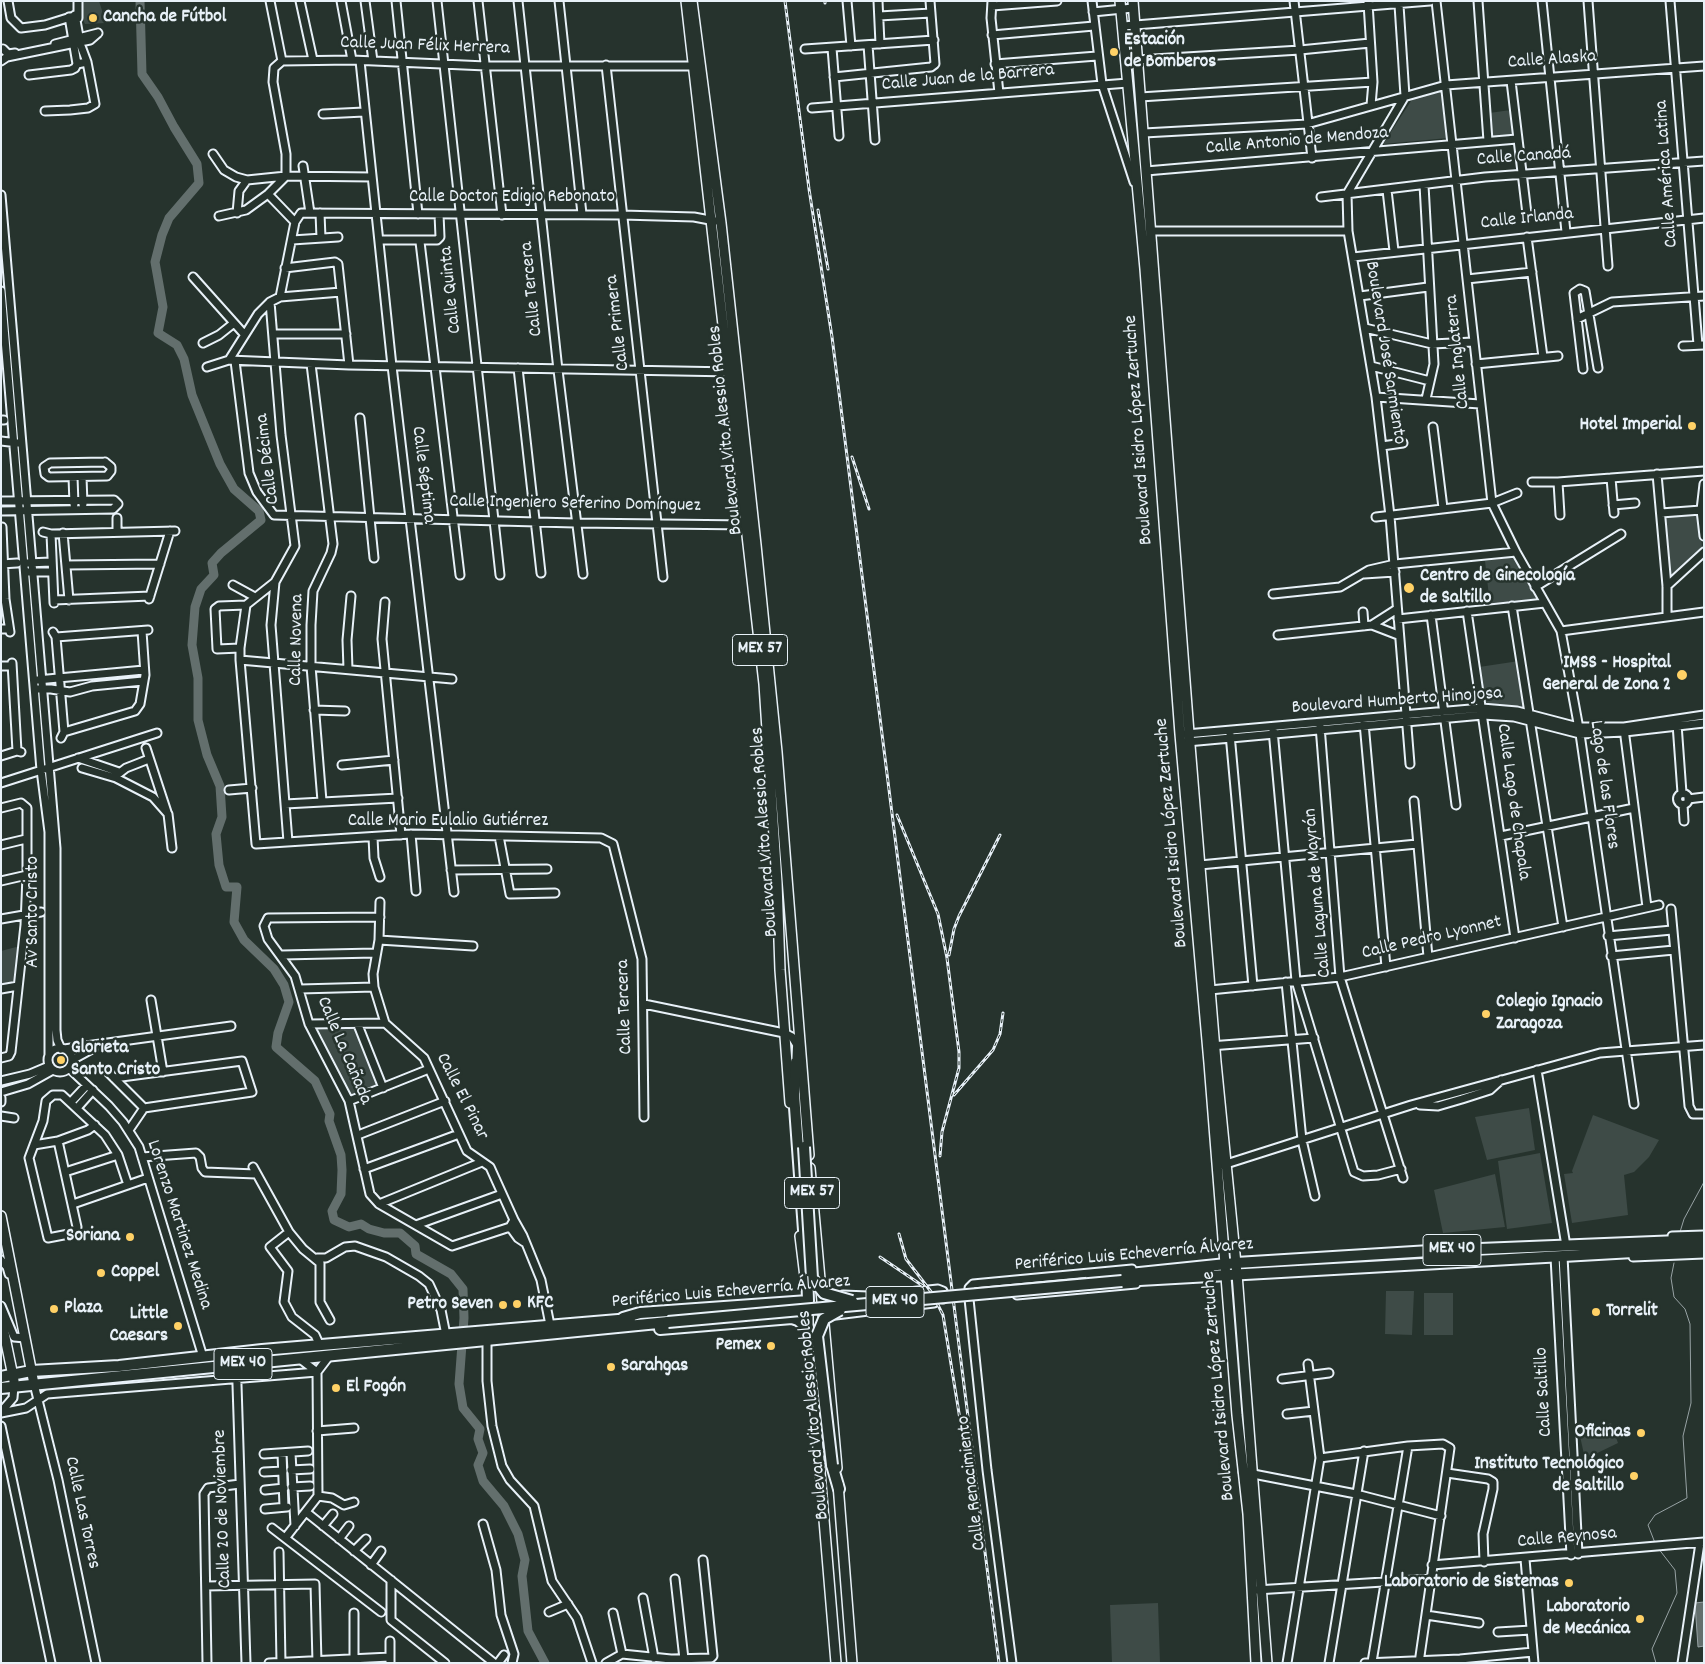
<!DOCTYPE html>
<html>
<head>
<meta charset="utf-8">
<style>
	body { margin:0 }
	#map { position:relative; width:1705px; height:1664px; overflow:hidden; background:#26332d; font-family:Dekko,sans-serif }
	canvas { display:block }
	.frame { position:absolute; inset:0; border:2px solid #e8f1f8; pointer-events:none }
</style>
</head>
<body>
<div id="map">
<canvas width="1705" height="1664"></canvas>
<div class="frame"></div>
</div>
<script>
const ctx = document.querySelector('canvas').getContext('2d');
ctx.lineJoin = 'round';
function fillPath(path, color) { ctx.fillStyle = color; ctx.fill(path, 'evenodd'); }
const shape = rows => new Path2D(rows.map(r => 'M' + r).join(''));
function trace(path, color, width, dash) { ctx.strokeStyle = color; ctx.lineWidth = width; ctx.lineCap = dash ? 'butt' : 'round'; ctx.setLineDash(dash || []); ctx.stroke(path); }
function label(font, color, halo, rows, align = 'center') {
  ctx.font = font + ' Dekko,sans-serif'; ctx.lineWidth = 5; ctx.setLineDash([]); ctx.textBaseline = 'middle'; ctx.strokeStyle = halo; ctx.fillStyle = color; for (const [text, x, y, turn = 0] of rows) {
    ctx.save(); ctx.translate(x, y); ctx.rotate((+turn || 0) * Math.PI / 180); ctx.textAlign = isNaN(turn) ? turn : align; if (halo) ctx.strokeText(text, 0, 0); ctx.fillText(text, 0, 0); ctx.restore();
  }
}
fillPath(shape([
	[81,1,99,1,106,23,85,24,81,15],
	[1443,90,1448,138,1383,144,1413,98],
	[1511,110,1514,135,1490,137,1489,113],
	[1700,513,1702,549,1670,578,1665,515],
	[1514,557,1539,599,1490,605,1485,561],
	[1519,661,1524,708,1485,707,1479,667],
	[20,946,15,983,1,985,1,951],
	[318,1029,355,1029,378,1084,351,1095],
	[1529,1108,1535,1150,1487,1160,1475,1117],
	[1593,1115,1659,1140,1649,1157,1634,1172,1624,1175,1628,1215,1572,1223,1564,1174,1573,1173,1572,1171],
	[1540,1153,1552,1223,1507,1229,1498,1161],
	[1495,1174,1505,1227,1443,1233,1434,1190],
	[1386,1291,1414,1291,1412,1335,1385,1334],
	[1424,1293,1453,1293,1453,1335,1424,1335],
	[1611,1423,1618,1443,1585,1459,1580,1436],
	[1158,1603,1160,1663,1112,1663,1110,1605]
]), '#3e4b47');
const water = shape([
	[1704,1602,1704,1646,1698,1647,1695,1603,1704,1602]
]);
fillPath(water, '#636f6d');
trace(water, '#98a3a5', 1);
trace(shape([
	[1680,1232,1684,1219,1704,1182],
	[1655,1543,1648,1525,1655,1515,1687,1498,1683,1436,1691,1403,1690,1324,1685,1309,1674,1297,1671,1278,1674,1263],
	[1656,1663,1652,1649,1677,1593,1675,1570,1658,1548]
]), '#98a3a5', 1);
trace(shape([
	[140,1,142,74,158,97,174,127,197,164,199,183,169,218,162,235,155,262,163,307,158,333,177,345,184,359,192,395,220,464,234,489,259,511,261,520,221,553,212,563,214,575,201,589,195,607,192,645,198,678,198,720,207,755,220,786,222,817,216,834,219,865,226,887,237,887,234,922,244,940,274,969,284,985,289,1002,278,1033,276,1047,315,1081,330,1114,329,1121,341,1155,342,1170,341,1194,332,1211,334,1220,349,1227,361,1224,369,1229,384,1233,400,1233,415,1246,416,1254,451,1274,463,1289,464,1318,459,1384,463,1408,480,1429,478,1439,483,1453,478,1465,483,1481,504,1506,518,1534,525,1560,522,1576,528,1631,545,1663]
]), '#636f6d', 9);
const minor = shape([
	[8,1,11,18,21,28,45,25,77,15],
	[78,1,78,18],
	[270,1,282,61],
	[300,1,313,60],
	[341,1,352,60],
	[365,1,373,61],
	[396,1,418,214],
	[437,1,500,575],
	[478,1,502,215],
	[518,1,558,370,583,574],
	[559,1,582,214],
	[847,1,851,46],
	[878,1,880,44],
	[992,1,991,18,999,93],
	[1092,1,1102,84,1134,182],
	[1294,1,1312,158],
	[1397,1,1399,5,1405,96,1347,194,1348,231,1376,397,1390,516,1410,764],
	[1436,1,1492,503,1516,552,1561,631,1580,734,1634,1104],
	[1478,1,1488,141],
	[1542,1,1566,232],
	[1588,1,1608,266],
	[1670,1,1698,345],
	[1368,3,1373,82,1371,105],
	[992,6,1057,1],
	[1093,12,1133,8],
	[75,15,80,42],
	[879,16,931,13],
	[69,17,77,64],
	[1123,26,1430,1],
	[992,35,1094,26],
	[55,44,98,33],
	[868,45,875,140],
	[832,48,839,136],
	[3,49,8,54,15,53],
	[805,49,934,40],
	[1137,60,1300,50,1370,43],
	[1,61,7,57,90,40,98,33],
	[360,61,392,366,454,892],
	[995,64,1097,56],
	[606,65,663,577],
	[29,75,71,70,75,68,77,64,87,62],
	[834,77,931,67,935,64,930,1],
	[1511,81,1527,214],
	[1140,97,1373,82],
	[812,108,1128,83],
	[45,111,70,110,88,108,95,104,87,62,81,46],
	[323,114,364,112],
	[1144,133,1307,124,1446,85,1704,66],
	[213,154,224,170,236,177,247,180,286,176,372,177],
	[303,166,310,213],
	[1146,171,1517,139],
	[286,176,286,154,273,82,274,68,282,61,352,60,486,66,697,66],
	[1424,185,1434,364,1426,399],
	[1387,190,1394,251],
	[268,194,295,222],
	[1,195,56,848,56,1030,57,1040,61,1049],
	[1321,197,1485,177,1704,161],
	[237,213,239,191,247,180],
	[320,213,321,238],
	[219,216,246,210,268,194,286,176],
	[1150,231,1348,231],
	[1527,237,1543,357],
	[292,240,338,237],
	[379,240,437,240,440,237,439,214],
	[420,242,460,575],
	[1353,257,1704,218],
	[285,268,335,262,338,264,349,365],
	[193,277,244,334],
	[1467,279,1532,272],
	[1,291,41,770,49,832,49,1055],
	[1360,296,1428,287],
	[280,297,295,222,301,213,622,215,694,217,715,221],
	[1577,319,1612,302,1704,296],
	[1365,328,1432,344,1473,342],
	[273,334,346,334],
	[203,343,219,335,234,323],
	[1683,346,1704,345],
	[229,360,258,314,270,302,280,297,341,292],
	[235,361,249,473,257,492,274,515,575,523,749,525],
	[311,364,333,544,331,553,313,591,311,625,311,666,322,801],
	[1476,364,1558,356],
	[1371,366,1430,381],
	[207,367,229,360,349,365,733,372],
	[518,368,541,573],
	[1583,369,1574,293,1580,289,1585,291,1598,368],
	[1376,397,1480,404],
	[360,418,374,558],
	[1,420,4,420],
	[1433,427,1443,508],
	[1,441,18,443],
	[1382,446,1403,443],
	[105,462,111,467,111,471,107,476,49,477,45,474,44,467,50,463,105,462],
	[1657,474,1667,586,1667,617],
	[73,477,74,504],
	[82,477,83,504],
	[1611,478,1614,513],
	[1532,482,1558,482,1704,471],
	[1558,482,1560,515],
	[1704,484,1701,510,1704,536],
	[1,501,114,500,118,504,113,509,1,511],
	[1613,505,1635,503],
	[1661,513,1701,510],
	[1376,517,1492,503,1517,493],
	[2,527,5,599,10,632],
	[43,532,51,534,175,531],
	[117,532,117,518],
	[63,533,69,600],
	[51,534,54,603],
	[27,563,51,562],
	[1,564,17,563],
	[66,565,160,564],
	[28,572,51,572],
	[1364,574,1395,572],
	[275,582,271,625,288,842],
	[233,585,255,597],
	[1667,586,1704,552],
	[1535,587,1621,534],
	[1273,594,1340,587,1369,570,1395,564,1516,552],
	[149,599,170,531],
	[54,600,150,596],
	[385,602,382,639,401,835],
	[246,605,240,648,240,660,256,844,411,834,601,838,613,844,642,959,644,1117],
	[246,605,275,582,295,546,281,435,270,302],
	[1512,606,1563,927],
	[1467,611,1515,938],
	[1363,612,1364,626],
	[1431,615,1456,805],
	[1398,619,1545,603],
	[1372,625,1397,609],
	[1,629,9,629],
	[1561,631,1704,612],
	[53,632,56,637,64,732,61,738],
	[1278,635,1372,625,1398,635],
	[56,637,148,630],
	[240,648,217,649,215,609,219,606,246,605],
	[240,660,452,679],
	[12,663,17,751],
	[1,666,12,666],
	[348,669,347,640,351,596],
	[37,680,144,670],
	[37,689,51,689,70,692,92,686,143,681],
	[314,710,345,711],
	[1364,723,1386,967],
	[1677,724,1682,793],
	[1320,726,1340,977,1403,1178],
	[1624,729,1647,907],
	[1273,730,1296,981,1354,1172,1363,1176,1378,1175,1401,1169],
	[64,732,135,711,140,704,145,675,142,631],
	[1186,734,1482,708,1517,711,1578,727,1624,727,1704,715],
	[1230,734,1253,986],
	[1187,742,1483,715,1514,717,1580,734,1625,732,1704,723],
	[146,748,167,812],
	[1,756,17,751,21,752],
	[78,758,119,772],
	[342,765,394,760],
	[82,768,116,778,153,797,168,814,172,848],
	[117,775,126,768,149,759],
	[1,783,157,733],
	[229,790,252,788],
	'1677.5 799a5.5 5.5 0 1 1 11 0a5.5 5.5 0 1 1-11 0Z',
	[1688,799,1704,797],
	[1414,801,1428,957],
	[285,804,398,798],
	[1683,805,1684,821],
	[1,808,21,803,27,808,27,875,25,925,11,1052,9,1056,1,1058],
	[411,834,416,891],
	[499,836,510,894,555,893],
	[1501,836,1634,808],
	[373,837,374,858,380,877],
	[1,845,26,839],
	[1200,865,1417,844],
	[451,870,547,869],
	[1,881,27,875],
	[380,902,379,940,373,974,374,987,385,1023,424,1058,467,1151,490,1167,514,1220,510,1227],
	[1671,909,1689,1106,1693,1114,1704,1114],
	[380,917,268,918,264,926,268,939,295,976,309,1024,349,1101,370,1194,379,1204,452,1246,510,1227],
	[1,919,41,912],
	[1608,936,1672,930],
	[379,940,473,946],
	[282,955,375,953],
	[1611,956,1674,950],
	[1286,982,1302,1140,1315,1196],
	[1,989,18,986],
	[300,989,374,987],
	[1210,990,1340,977,1659,905],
	[151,1000,163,1072],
	[644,1004,784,1033,792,1037,798,1047],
	[309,1024,385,1023],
	[358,1025,383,1088],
	[1210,1046,1314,1038],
	'48 1060a12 12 0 1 1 24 0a12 12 0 1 1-24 0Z',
	[64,1049,231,1026],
	[72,1060,94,1048],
	[69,1068,109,1106,123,1122,139,1147,203,1357],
	[105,1069,144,1108],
	[1537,1070,1566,1246],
	[114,1078,242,1061,252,1092,144,1108,129,1130],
	[1,1081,30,1074,49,1066],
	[1,1092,28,1084,53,1070],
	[1,1098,1,1102],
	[349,1101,429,1069],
	[71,1102,87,1085],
	[1420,1105,1438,1106,1462,1099,1490,1090,1501,1080],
	[77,1108,93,1090],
	[1,1116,14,1118],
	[358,1135,445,1101],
	[58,1141,77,1227,74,1233,48,1238,29,1158,43,1121,46,1101,53,1095,62,1095,105,1135,118,1155,128,1185],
	[34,1145,58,1141,88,1130,95,1125],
	[142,1157,196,1153,200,1157,202,1168,205,1172,256,1174],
	[1223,1165,1411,1105,1600,1053,1704,1045],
	[253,1167,289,1232,303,1249,320,1263,320,1302,330,1320],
	[364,1169,459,1134],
	[65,1172,118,1155],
	[73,1204,148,1178],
	[379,1204,482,1162],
	[514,1220,523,1236,541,1280,550,1325],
	[416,1225,502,1194],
	[510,1227,518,1238,524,1242],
	[289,1232,270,1247,288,1271,284,1302,292,1317,315,1335,320,1346],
	[1672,1236,1704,1235],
	[1563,1256,1578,1554],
	[1555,1257,1571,1555],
	[1633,1257,1704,1254],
	[317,1258,326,1258,345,1247,355,1246,386,1257,419,1276,429,1284,441,1310,446,1335],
	[1,1260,7,1267,9,1274],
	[843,1295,868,1296,938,1289,943,1291,943,1299],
	[1017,1295,1136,1284],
	[969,1299,969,1288,973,1284,1132,1269],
	[969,1299,987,1470,1012,1663],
	[1,1306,14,1337,25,1338],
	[836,1315,934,1303],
	[487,1341,487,1381,492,1426,502,1466,510,1480,534,1506,552,1581,577,1618,592,1663],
	[236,1354,246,1663],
	[300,1359,317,1372],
	[1282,1379,1329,1373],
	[34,1384,58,1480,96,1663],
	[1,1412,13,1398,14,1386],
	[1,1413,26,1408,47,1394,317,1372],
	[1287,1414,1314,1411],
	[1,1426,51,1663],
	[317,1431,354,1428],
	[282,1453,284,1507],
	[291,1453,295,1526],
	[264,1454,308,1451],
	[1320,1458,1408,1446,1443,1444,1450,1448,1419,1663],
	[291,1470,310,1469],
	[264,1472,283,1471],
	[1243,1472,1356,1494,1441,1516],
	[1447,1473,1488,1479,1493,1482,1493,1489,1483,1534,1484,1562],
	[292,1487,310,1486],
	[265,1490,284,1488],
	[318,1496,332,1498,344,1505,354,1502],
	[265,1509,287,1507],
	[306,1512,494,1663],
	[483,1524,496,1570,501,1615,514,1654,512,1663],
	[323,1526,333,1514],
	[272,1528,381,1612],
	[286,1537,318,1496,317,1372,330,1355],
	[339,1539,349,1526],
	[354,1551,366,1539],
	[279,1552,281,1663],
	[1525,1559,1534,1663],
	[371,1565,381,1551],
	[1432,1565,1704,1542],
	[675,1579,684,1659],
	[391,1580,391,1620,445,1663],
	[206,1586,315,1584,317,1663],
	[1256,1590,1431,1579],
	[643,1598,654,1658],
	[549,1612,568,1604],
	[354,1613,354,1662],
	[613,1613,622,1654],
	[1426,1615,1479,1623],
	[1498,1632,1531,1630],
	[390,1641,390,1663],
	[1372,1662,1408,1446],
	[207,1663,204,1494,208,1488,240,1484],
	[269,1663,390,1657],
	[498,1663,504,1655],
	[606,1663,622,1654,671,1659,711,1658,713,1656,703,1560],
	[1287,1663,1320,1458,1308,1364],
	[1329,1663,1364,1451],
	[1365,1663,1460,1659,1533,1652],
	[1682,1663,1700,1543]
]);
const major = shape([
	[686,1,764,684,777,882,780,970,790,1103],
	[692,1,721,223,756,545,777,752,809,1155],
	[1120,1,1145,269,1180,734,1209,1063,1237,1415,1248,1514,1256,1663],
	[1133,1,1189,733,1216,1062,1237,1274,1267,1663],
	[810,1168,837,1468],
	[1,1216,34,1384],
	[800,1236,805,1277],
	[808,1303,808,1329,836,1663],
	[1,1318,14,1381],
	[838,1484,852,1663]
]);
const highway = shape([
	[796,1062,794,1094,805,1244],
	[797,1069,798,1047],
	[1091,1278,1236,1263,1430,1251,1704,1240],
	[1122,1281,1704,1248],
	[623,1318,640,1313,808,1301],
	[792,1318,802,1311,808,1301,807,1269],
	[660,1329,792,1318,798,1320,808,1328],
	[1,1377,31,1371,119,1366,262,1350,630,1319],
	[1,1388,668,1322],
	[832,1465,839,1489]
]);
trace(minor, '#e8f1f8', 11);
trace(major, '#e8f1f8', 12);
trace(highway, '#e8f1f8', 14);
trace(minor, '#26332d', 7);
trace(major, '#26332d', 9);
trace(highway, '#26332d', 10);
const rail = shape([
	[785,1,809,189,832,337,999,1663],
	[825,1,825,3],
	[818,210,828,269],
	[852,457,869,509],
	[897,815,938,914,947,958,959,1052,959,1068,942,1132,940,1156],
	[949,955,954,929,959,916,1000,835],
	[954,1095,993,1050,1000,1034,1003,1013],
	[899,1234,906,1259,932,1293,943,1315,965,1450],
	[880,1257,923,1286]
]);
trace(rail, '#e8f1f8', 3);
trace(rail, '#26332d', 1, [4]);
const highwayBridge = shape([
	[804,1147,812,1278,824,1293,852,1301],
	[668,1322,1122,1281],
	[832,1465,817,1336,824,1319,840,1310]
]);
trace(highwayBridge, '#e8f1f8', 14, []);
trace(highwayBridge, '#26332d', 10);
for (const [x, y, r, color] of [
	[93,18,5,"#ffd166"],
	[1114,52,5,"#ffd166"],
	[1692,426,5,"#ffd166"],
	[1409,588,6,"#ffd166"],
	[1682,675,6,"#ffd166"],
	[1486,1014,5,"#ffd166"],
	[61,1060,5,"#ffd166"],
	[130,1237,5,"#ffd166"],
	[101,1273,5,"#ffd166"],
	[517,1304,5,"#ffd166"],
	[503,1305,5,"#ffd166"],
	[54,1309,5,"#ffd166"],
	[1596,1312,5,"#ffd166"],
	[178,1326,5,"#ffd166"],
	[771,1346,5,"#ffd166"],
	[611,1367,5,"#ffd166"],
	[336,1388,5,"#ffd166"],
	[1641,1433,5,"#ffd166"],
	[1634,1476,5,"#ffd166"],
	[1569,1583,5,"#ffd166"],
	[1640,1619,5,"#ffd166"]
]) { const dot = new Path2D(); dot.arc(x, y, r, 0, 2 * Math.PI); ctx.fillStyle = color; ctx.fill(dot); trace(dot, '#26332d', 2); }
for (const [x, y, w] of [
	[760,650,55],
	[812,1193,55],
	[1452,1250,58],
	[895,1302,58],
	[243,1364,58]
]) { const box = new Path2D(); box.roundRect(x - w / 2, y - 15.5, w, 31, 4); ctx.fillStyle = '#26332d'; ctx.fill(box); trace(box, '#e8f1f8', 1); }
label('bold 18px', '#e8f1f8', null, [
	["MEX 57",760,650],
	["MEX 57",812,1193],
	["MEX 40",1452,1250],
	["MEX 40",895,1302],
	["MEX 40",243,1364]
]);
label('bold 19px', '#e8f1f8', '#26332d', [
	["Cancha de Fútbol",103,18],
	["Estación",1124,41],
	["de Bomberos",1124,63],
	["Hotel Imperial",1682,426,"right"],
	["Centro de Ginecología",1420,577],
	["de Saltillo",1420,599],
	["IMSS - Hospital",1671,664,"right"],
	["General de Zona 2",1671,686,"right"],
	["Colegio Ignacio",1496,1003],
	["Zaragoza",1496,1025],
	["Glorieta",71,1049],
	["Santo Cristo",71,1071],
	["Soriana",120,1237,"right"],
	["Coppel",111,1273],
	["KFC",527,1304],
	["Petro Seven",493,1305,"right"],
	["Plaza",64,1309],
	["Torrelit",1606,1312],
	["Little",168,1315,"right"],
	["Caesars",168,1337,"right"],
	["Pemex",761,1346,"right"],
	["Sarahgas",621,1367],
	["El Fogón",346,1388],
	["Oficinas",1631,1433,"right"],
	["Instituto Tecnológico",1624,1465,"right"],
	["de Saltillo",1624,1487,"right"],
	["Laboratorio de Sistemas",1559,1583,"right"],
	["Laboratorio",1630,1608,"right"],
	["de Mecánica",1630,1630,"right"]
], 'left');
label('19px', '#e8f1f8', '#26332d', [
	["Calle Juan Félix Herrera",425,47,2],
	["Calle Alaska",1552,61,-4],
	["Calle Juan de la Barrera",968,79,-5],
	["Calle Antonio de Mendoza",1297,142,-5],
	["Calle Canadá",1524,158,-4],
	["Calle América Latina",1668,174,-94],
	["Calle Doctor Edigio Rebonato",512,198],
	["Calle Irlanda",1527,220,-6],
	["Calle Tercera",533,289,-96],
	["Calle Quinta",452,290,-96],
	["Calle Primera",619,323,-97],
	["Calle Inglaterra",1459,352,-96],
	["Boulevard José Sarmiento",1384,353,81],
	["Boulevard Vito Alessio Robles",727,430,-96],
	["Boulevard Isidro López Zertuche",1140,430,-94],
	["Calle Décima",269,459,-97],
	["Calle Séptima",422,475,83],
	["Calle Ingeniero Seferino Domínguez",575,505,1],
	["Calle Novena",298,640,-89],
	["Boulevard Humberto Hinojosa",1397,702,-4],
	["Lago de las Flores",1603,785,82],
	["Calle Lago de Chapala",1512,802,82],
	["Calle Mario Eulalio Gutiérrez",448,822],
	["Boulevard Vito Alessio Robles",766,832,-94],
	["Boulevard Isidro López Zertuche",1173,833,-95],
	["Calle Laguna de Mayrán",1319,893,-95],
	["Av Santo Cristo",34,912,-90],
	["Calle Pedro Lyonnet",1432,939,-13],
	["Calle Tercera",626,1007,-92],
	["Calle La Cañada",343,1051,67],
	["Calle El Pinar",461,1097,63],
	["Lorenzo Martinez Medina",178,1225,72],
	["Periférico Luis Echeverría Álvarez",1134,1256,-5],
	["Periférico Luis Echeverría Álvarez",731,1293,-5],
	["Boulevard Isidro López Zertuche",1220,1386,-95],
	["Calle Saltillo",1545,1392,-93],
	["Boulevard Vito Alessio Robles",815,1415,-95],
	["Calle Renacimiento",973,1483,-97],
	["Calle 20 de Noviembre",224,1509,-92],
	["Calle Las Torres",81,1513,78],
	["Calle Reynosa",1567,1539,-5]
]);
</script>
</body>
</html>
